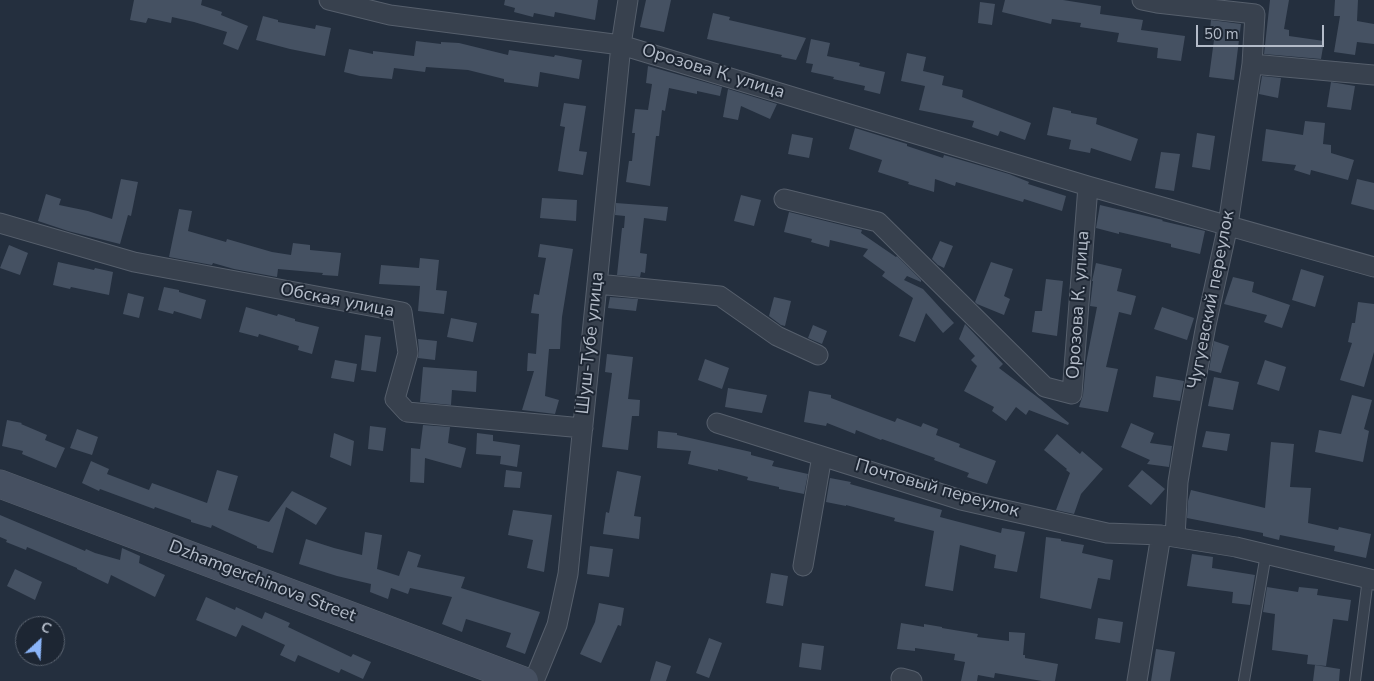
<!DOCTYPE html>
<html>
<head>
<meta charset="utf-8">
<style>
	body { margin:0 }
	#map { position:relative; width:1374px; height:681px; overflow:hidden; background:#242f3e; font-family:"Nunito Sans",sans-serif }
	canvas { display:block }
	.north { position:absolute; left:15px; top:616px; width:50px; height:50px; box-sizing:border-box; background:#1d2633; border:1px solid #59626f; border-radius:50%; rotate:25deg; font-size:14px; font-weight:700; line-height:20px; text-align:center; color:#b4bcc9 }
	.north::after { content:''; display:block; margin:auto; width:18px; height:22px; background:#8ab4f8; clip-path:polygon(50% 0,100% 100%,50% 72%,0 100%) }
	.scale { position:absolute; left:1196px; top:25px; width:128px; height:22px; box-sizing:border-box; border:2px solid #b4bcc9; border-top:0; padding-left:6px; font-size:15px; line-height:18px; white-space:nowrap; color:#b4bcc9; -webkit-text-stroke:4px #1d2633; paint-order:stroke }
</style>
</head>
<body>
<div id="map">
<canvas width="1374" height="681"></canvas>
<div class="north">С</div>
<div class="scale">50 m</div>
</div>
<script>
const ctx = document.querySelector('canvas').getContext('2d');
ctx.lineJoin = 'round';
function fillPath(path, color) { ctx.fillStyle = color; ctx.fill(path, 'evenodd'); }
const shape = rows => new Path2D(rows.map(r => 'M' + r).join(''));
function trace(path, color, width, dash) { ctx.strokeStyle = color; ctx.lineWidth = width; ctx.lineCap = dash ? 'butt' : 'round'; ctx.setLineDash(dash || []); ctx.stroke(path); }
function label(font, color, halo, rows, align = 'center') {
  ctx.font = font + ' "Nunito Sans",sans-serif'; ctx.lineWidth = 4; ctx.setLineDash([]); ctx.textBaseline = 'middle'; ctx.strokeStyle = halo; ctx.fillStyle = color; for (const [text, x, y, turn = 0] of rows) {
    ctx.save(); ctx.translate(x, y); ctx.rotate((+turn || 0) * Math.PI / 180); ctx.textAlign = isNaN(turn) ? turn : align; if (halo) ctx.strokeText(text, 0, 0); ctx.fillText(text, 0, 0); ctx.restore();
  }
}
fillPath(shape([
	[134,0,202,0,201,5,222,12,221,15,248,26,238,50,223,44,227,32,194,22,172,17,171,23,148,18,146,23,130,20],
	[505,0,598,0,595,20,555,12,554,17,534,13,533,17,514,12,515,8,504,5],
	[646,0,671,0,664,32,640,27],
	[1005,0,1063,0,1101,6,1100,14,1143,20,1141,30,1185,36,1181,61,1157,58,1158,48,1117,42,1119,33,1080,27,1081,23,1052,19,1051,24,1002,12],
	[1270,0,1289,0,1284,29,1289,30,1289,36,1324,41,1321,59,1264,54],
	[1335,0,1358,0,1357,21,1374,24,1374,44,1357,42,1355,55,1334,52,1340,16,1334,16],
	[980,2,995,4,992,25,978,23],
	[713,13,730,17,729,20,806,38,796,60,781,57,782,55,707,39],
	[263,16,278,20,278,22,315,29,316,25,331,28,325,56,290,49,256,40],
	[1211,20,1241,24,1234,80,1209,77,1214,40,1209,40],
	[811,39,830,43,827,56,860,63,859,66,885,72,880,94,864,90,865,86,833,79,834,77,811,72,813,64,806,63],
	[416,41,441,44,441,42,459,43,508,55,509,50,554,57,555,55,582,60,579,79,540,72,538,87,504,82,504,79,468,70,426,67,425,72,394,68,392,79,360,76,344,72,349,49,373,54,373,51,414,56],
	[907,53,926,57,923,71,944,76,942,85,963,90,962,97,1031,123,1025,140,1000,131,998,136,972,127,974,121,919,110,925,86,901,81],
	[648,66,722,87,720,96,697,91,697,94,669,88,665,111,662,110,659,136,656,136,650,186,626,182,629,161,632,161,635,133,632,133,635,109,648,110,652,84,646,83],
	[1262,76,1281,78,1278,98,1259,94],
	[1331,82,1355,86,1351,110,1327,107],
	[728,89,777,104,770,119,741,106,738,120,723,117],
	[564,103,586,106,579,151,587,152,583,175,558,171,565,127,560,126],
	[1053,107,1071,111,1071,113,1097,118,1096,124,1138,139,1131,161,1091,148,1090,153,1069,149,1071,140,1047,135],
	[1305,121,1325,123,1323,144,1331,145,1331,153,1354,160,1348,180,1311,170,1310,175,1294,170,1296,165,1262,161,1266,129,1303,135],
	[855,128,907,144,907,146,943,158,944,155,1009,174,1029,182,1028,184,1066,196,1062,211,1024,199,1023,202,956,182,955,186,935,179,934,192,908,184,909,182,878,172,882,160,849,149],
	[1197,133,1215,136,1210,170,1192,167],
	[792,134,813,138,809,158,788,154],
	[1161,152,1180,154,1174,191,1155,188],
	[121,179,138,182,131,216,128,215,120,244,68,231,38,221,46,194,61,199,59,205,88,211,112,219],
	[1357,179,1374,183,1374,210,1351,204],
	[741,195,761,200,754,226,734,221],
	[542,198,577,200,576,221,540,218],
	[616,203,668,207,666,221,644,218,640,253,647,254,645,273,641,272,640,277,617,275,622,228,624,228,625,216,615,215],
	[1100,205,1163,220,1162,221,1205,231,1200,254,1171,247,1171,244,1119,232,1119,234,1096,228],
	[179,209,192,211,188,231,226,242,227,239,272,252,291,255,293,243,310,245,310,250,341,253,338,276,322,275,323,273,278,269,277,277,234,269,213,263,212,265,169,257],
	[789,212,862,230,861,233,896,257,897,256,921,280,921,282,907,276,904,280,923,289,954,323,943,333,926,313,915,342,899,336,913,298,882,276,885,272,863,256,868,249,830,240,829,247,811,242,812,239,784,232],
	[940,241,953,246,944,268,938,265,932,259],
	[540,244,573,249,562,317,560,349,549,349,545,396,559,400,555,414,522,410,534,371,527,371,528,353,536,354,539,314,531,313,534,294,539,295,546,258,538,257],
	[9,245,28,253,20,275,0,268],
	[420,258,439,260,436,290,447,291,444,314,418,311,420,286,379,284,381,265,419,268],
	[58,262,94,270,95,268,113,272,109,295,71,287,70,289,53,285],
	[991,262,1013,269,1004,296,1010,299,1004,315,977,304,975,302],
	[1096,263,1122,269,1117,291,1136,296,1131,315,1119,312,1106,367,1118,369,1108,412,1079,407,1083,395,1086,363,1097,307,1090,306,1093,281,1092,281],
	[1301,269,1324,276,1315,307,1292,300],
	[1233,277,1254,282,1252,292,1290,305,1282,328,1264,322,1267,315,1224,304],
	[1046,279,1063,281,1057,336,1032,332,1035,311,1042,311],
	[164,287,179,290,179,292,206,300,201,319,174,311,173,314,158,310],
	[128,293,144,297,139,318,123,314],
	[610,297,638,299,636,311,608,308],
	[774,297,791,301,785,326,781,325,769,316],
	[1358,302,1374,304,1374,352,1364,387,1340,380,1352,343,1348,342,1352,323,1355,323],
	[246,307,277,316,278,314,295,319,295,321,319,327,312,354,298,350,299,346,259,334,258,337,239,332],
	[1162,307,1194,318,1187,340,1154,329],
	[451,318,477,323,473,342,447,337],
	[965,324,1003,364,999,368,1040,399,1069,423,1068,425,1029,410,1026,415,1016,407,1006,421,992,411,994,407,964,391,977,366,971,360,975,356,959,339],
	[813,325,827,331,822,344,808,338],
	[365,335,381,337,376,372,361,370],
	[418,339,437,341,435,360,418,358,419,352],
	[1214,341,1229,346,1221,373,1209,370],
	[607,354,633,357,628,399,640,400,639,416,632,416,628,450,602,447,612,373,605,372],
	[705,359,729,368,722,389,698,380],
	[335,360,357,364,354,382,331,378],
	[1265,360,1286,367,1279,391,1257,384],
	[423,367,477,371,476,392,452,390,451,405,420,402],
	[1156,376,1184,381,1180,401,1153,397],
	[1214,377,1239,382,1233,410,1208,406],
	[728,388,767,395,762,413,725,407],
	[809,391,831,395,831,398,895,422,897,418,921,427,923,423,938,429,936,435,960,444,959,447,996,461,987,484,967,477,969,473,934,460,935,458,882,439,881,440,856,430,855,434,827,423,826,426,804,422],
	[1352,395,1372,400,1364,429,1369,431,1363,462,1315,452,1319,430,1341,434],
	[7,420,22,423,21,424,47,435,45,440,65,448,56,468,22,454,23,451,2,446],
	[1131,423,1154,433,1150,443,1172,446,1169,467,1147,464,1150,460,1121,447],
	[423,425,450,427,448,443,466,448,461,468,425,458,424,483,410,482,411,448,420,449],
	[370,426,386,428,383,451,368,449],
	[77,429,98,437,92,455,70,448],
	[658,431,677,433,677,435,751,452,751,455,774,461,772,466,808,474,804,494,779,489,779,487,747,480,748,477,718,469,718,471,688,464,691,451,657,448],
	[1206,431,1230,434,1227,451,1202,447],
	[334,433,354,441,351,466,330,457],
	[477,433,493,435,493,441,520,445,517,467,500,464,501,456,476,454],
	[1057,434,1080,454,1082,451,1103,469,1081,494,1074,514,1056,510,1070,473,1066,470,1067,469,1044,450],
	[1271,442,1294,444,1290,487,1311,488,1308,523,1338,530,1339,527,1371,534,1366,558,1334,551,1335,546,1280,535,1279,540,1263,536,1263,533,1187,518,1188,501,1191,490,1265,508],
	[91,461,109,469,107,474,149,490,152,483,207,503,217,470,238,476,228,510,269,522,292,491,327,508,316,525,286,507,273,553,257,548,257,546,212,525,211,528,191,522,191,520,155,507,154,509,100,489,99,491,82,483],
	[506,470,522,472,520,488,504,487],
	[1142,470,1165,489,1151,505,1128,486],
	[617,471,641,476,634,516,641,517,639,539,603,534,606,512,609,513],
	[830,478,851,482,850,484,942,510,940,517,1001,533,1002,528,1025,532,1017,572,994,568,996,555,960,545,953,591,925,586,934,531,894,521,895,518,846,505,846,506,826,502],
	[513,510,552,515,544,572,527,568,533,540,508,535],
	[0,515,85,551,86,549,95,553,120,560,122,548,140,556,139,563,165,575,155,597,111,575,108,584,77,569,77,568,27,547,26,550,6,542,7,540,0,537],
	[365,532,382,535,377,569,399,576,408,551,421,555,417,567,465,577,461,588,540,612,525,654,506,647,511,633,466,619,462,632,442,624,452,597,410,588,408,594,391,588,388,599,370,592,371,584,337,576,299,564,306,539,334,548,362,555],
	[1046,537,1061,539,1061,541,1084,545,1082,553,1113,560,1110,580,1098,578,1091,609,1040,598],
	[590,546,613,549,609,577,587,574],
	[1192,554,1213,557,1212,568,1255,575,1250,605,1232,603,1233,592,1187,586],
	[15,569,42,582,35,600,7,586],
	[771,573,788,576,783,606,766,603],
	[1267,587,1298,592,1299,587,1318,589,1317,595,1351,600,1348,621,1333,619,1326,666,1307,664,1308,655,1272,650,1275,614,1263,612],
	[206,597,235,610,236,607,262,619,265,612,290,623,288,627,351,657,353,654,371,662,363,679,341,669,339,673,298,655,295,662,280,655,285,645,242,625,236,637,196,620],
	[599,603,624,608,621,626,618,625,601,663,580,654,595,622],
	[1098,618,1123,622,1120,643,1095,639],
	[901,623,924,627,924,624,942,627,942,628,978,634,977,637,1009,641,1009,632,1025,633,1023,655,1025,655,1025,658,1058,664,1055,681,1042,681,995,673,994,678,978,675,977,681,961,681,965,662,954,660,955,654,915,648,915,651,897,649],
	[709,638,722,643,709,678,696,673],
	[802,643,824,646,821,670,799,667],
	[1156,649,1175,652,1170,681,1151,681],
	[656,661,671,666,666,681,650,681],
	[1315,665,1340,669,1339,681,1313,681]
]), '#455162');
const lane = shape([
	[1244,681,1266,554],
	[1355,681,1368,578]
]);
const street = shape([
	[329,0,390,15,621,45,1088,186,1374,267],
	[1142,0,1157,3,1255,14,1252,64,1228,225,1206,325,1187,427,1178,482,1175,537],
	[1252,64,1374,75],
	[784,199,878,222,1045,387,1072,394,1088,186],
	[0,223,134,262,402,312,408,353,395,399,407,412,583,428],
	[597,284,720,296,777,336,818,355],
	[717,423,961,500,1107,533,1161,535,1236,547,1374,580],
	[803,566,822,456],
	[901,678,912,681],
	[534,681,557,625,568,574,621,45,628,0],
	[1137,681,1161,535]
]);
const secondary = shape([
	[0,484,524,681]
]);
trace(lane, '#565f6c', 12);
trace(street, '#565f6c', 21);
trace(secondary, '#565f6c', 29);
trace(lane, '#38414e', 10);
trace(street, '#38414e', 19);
trace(secondary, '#465061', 28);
label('18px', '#b4bcc9', '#1d2633', [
	["Орозова К. улица",713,72,17],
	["Чугуевский переулок",1212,300,-79],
	["Обская улица",337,301,11],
	["Орозова К. улица",1079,305,-86],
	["Шуш-Тубе улица",591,343,-84],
	["Почтовый переулок",937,489,16],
	["Dzhamgerchinova Street",262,582,21]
]);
</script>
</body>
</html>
